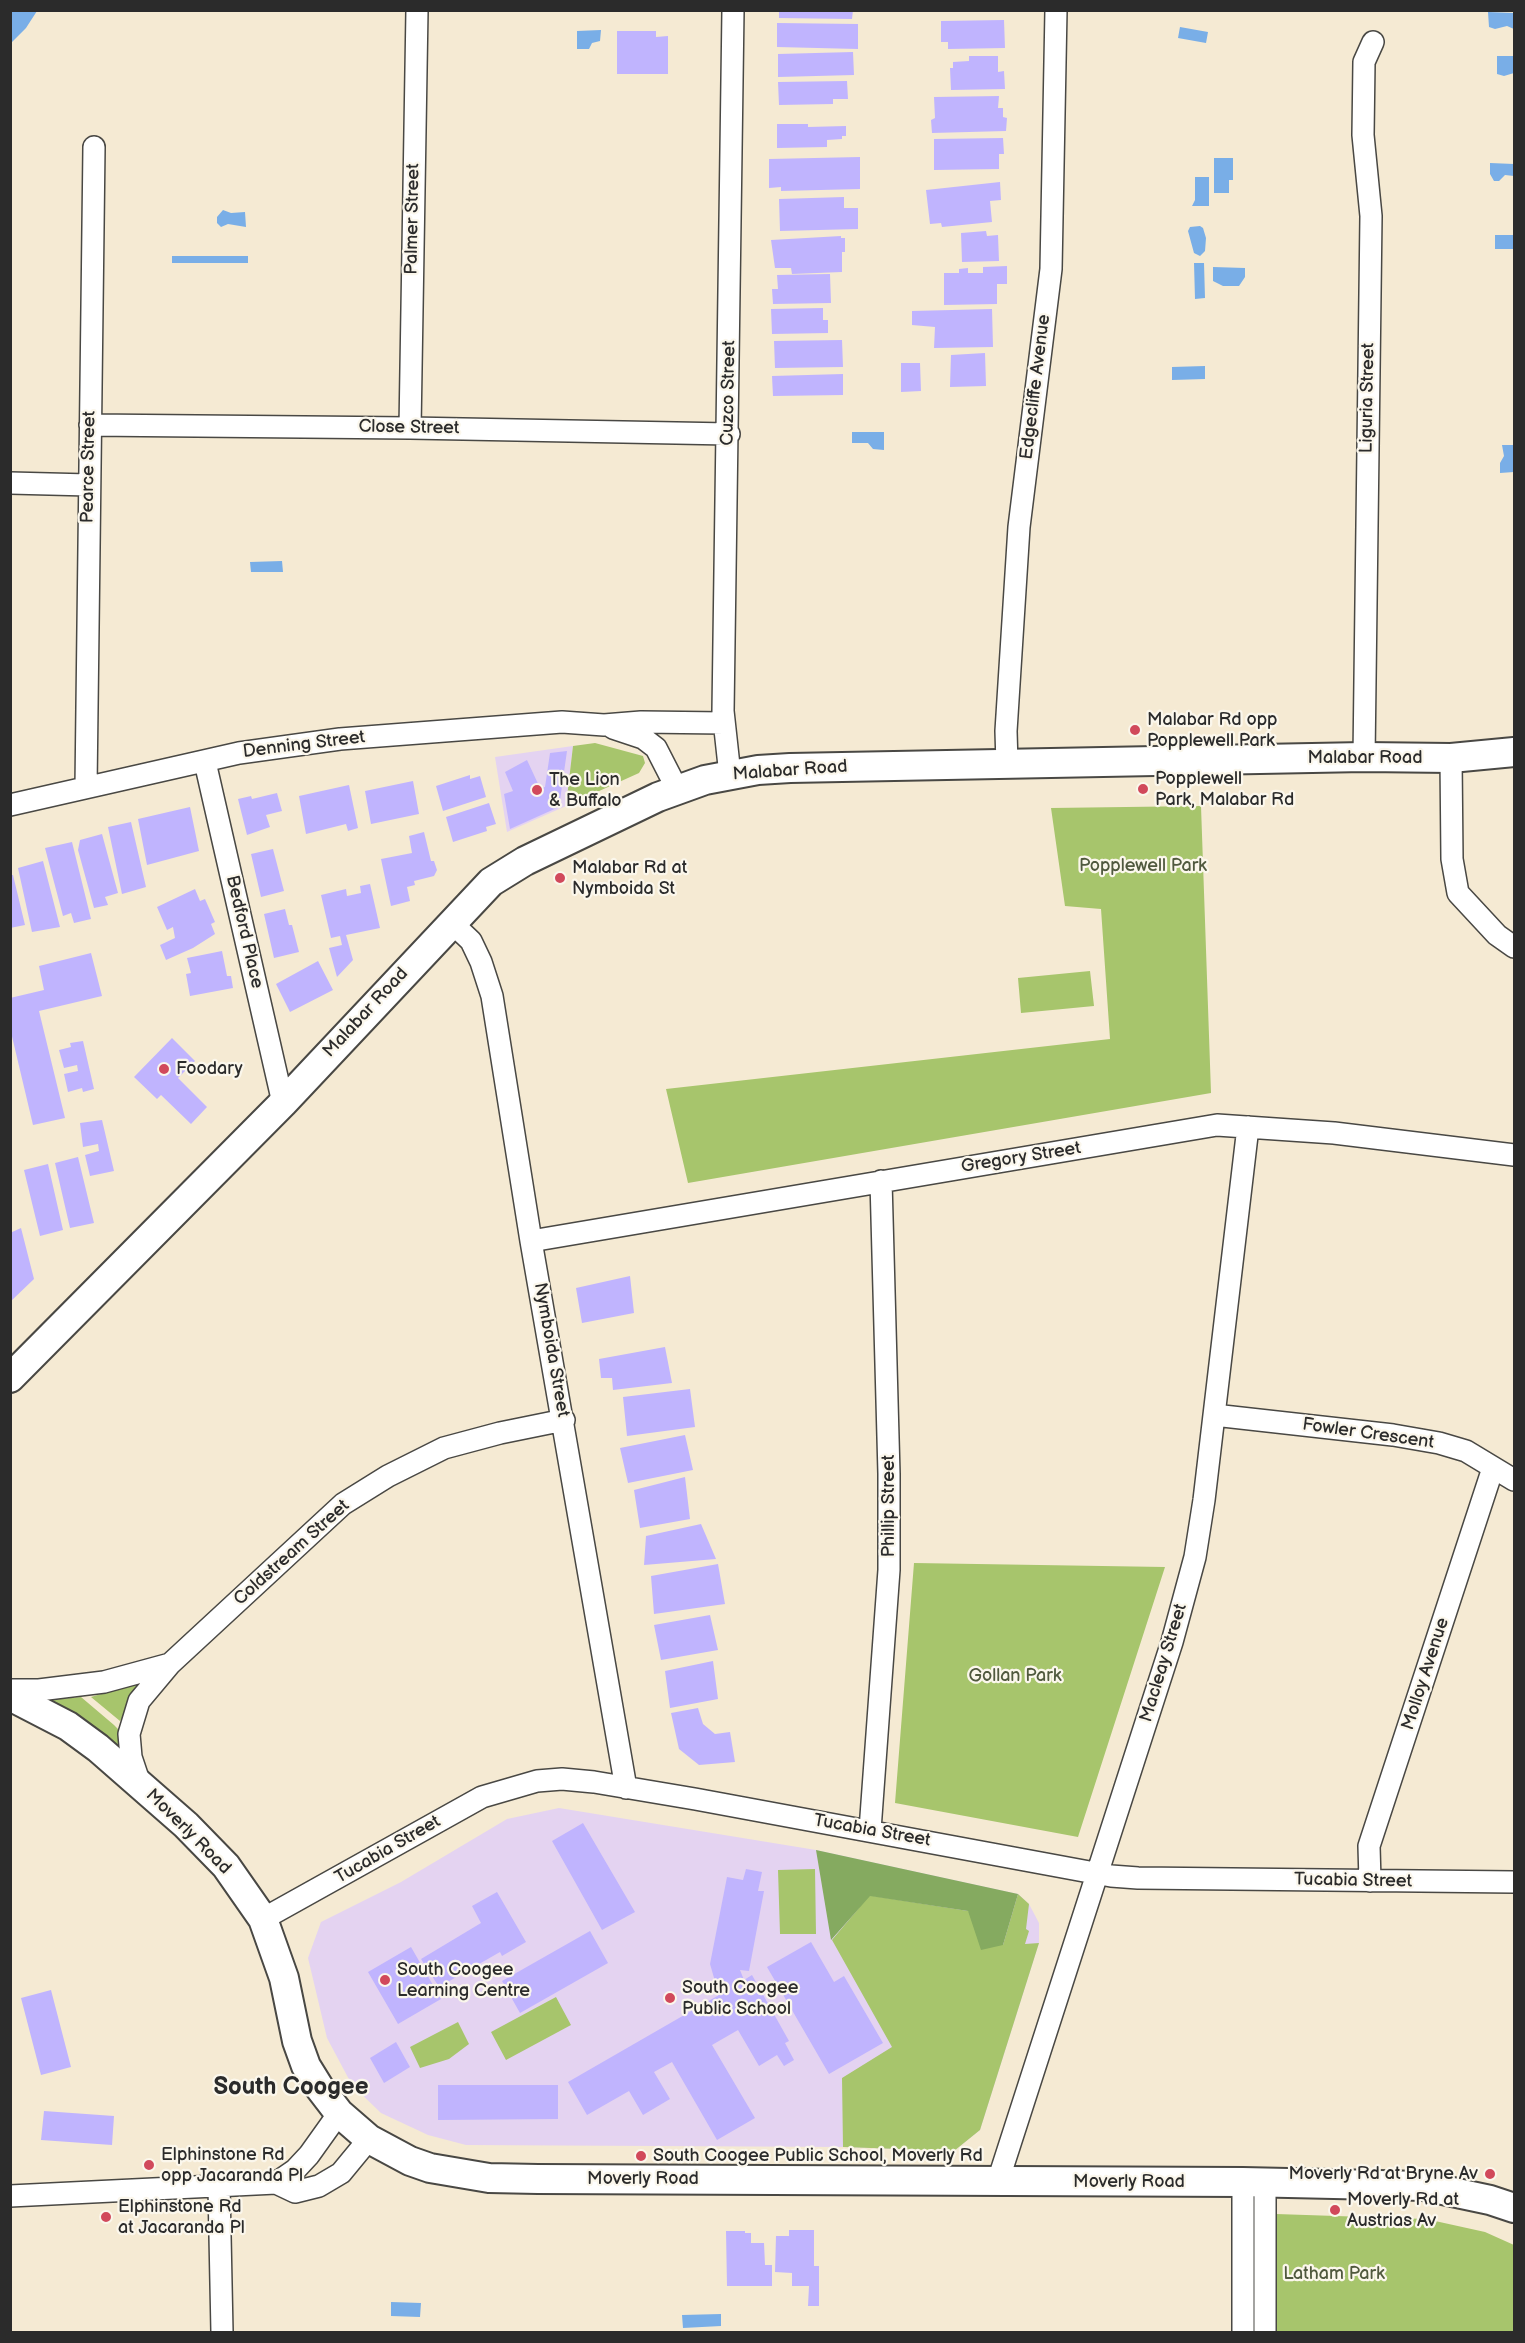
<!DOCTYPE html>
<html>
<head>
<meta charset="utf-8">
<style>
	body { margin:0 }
	#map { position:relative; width:1525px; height:2343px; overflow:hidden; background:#f5ead3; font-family:"Balsamiq Sans",sans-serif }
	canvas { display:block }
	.frame { position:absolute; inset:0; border:12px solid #2b2b2b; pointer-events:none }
</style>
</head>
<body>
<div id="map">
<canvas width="1525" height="2343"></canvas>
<div class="frame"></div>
</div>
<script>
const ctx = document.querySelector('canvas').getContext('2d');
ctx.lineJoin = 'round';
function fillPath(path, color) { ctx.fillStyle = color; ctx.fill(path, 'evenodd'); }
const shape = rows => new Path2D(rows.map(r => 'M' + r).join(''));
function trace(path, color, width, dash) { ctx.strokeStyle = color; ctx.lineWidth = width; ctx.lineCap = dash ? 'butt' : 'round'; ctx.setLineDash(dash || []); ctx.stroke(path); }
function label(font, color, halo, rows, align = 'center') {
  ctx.font = font + ' "Balsamiq Sans",sans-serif'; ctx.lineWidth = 4.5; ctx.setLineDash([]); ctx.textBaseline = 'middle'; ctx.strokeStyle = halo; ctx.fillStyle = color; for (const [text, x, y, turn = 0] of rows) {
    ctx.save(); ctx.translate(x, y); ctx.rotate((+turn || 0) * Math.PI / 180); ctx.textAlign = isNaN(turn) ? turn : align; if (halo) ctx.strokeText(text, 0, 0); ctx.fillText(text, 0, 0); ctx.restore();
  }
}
fillPath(shape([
	[573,746,566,806,507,832,495,757],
	[559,1808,816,1850,1018,1894,1029,1904,1039,1923,1039,1943,980,2130,954,2151,843,2147,466,2145,428,2135,381,2113,352,2085,327,2038,308,1958,321,1922,401,1882,507,1819]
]), '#e4d3f1');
fillPath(shape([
	[595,743,643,756,645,763,639,773,566,806,573,746],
	[1201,806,1211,1093,688,1183,666,1089,1110,1039,1101,909,1065,906,1051,808],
	[1090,971,1094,1006,1021,1013,1018,978],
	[914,1563,1165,1567,1078,1837,895,1803],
	[151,1677,120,1721,91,1697,101,1694],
	[81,1697,114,1725,119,1730,119,1753,39,1701],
	[815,1869,816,1934,780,1934,778,1870],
	[861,1894,968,1911,1003,1945,1018,1894,1029,1904,1026,1929,1029,1931,1025,1944,1039,1943,980,2130,954,2151,843,2147,842,2078,892,2047,832,1940,859,1908],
	[556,1997,571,2025,506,2060,491,2032],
	[458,2022,469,2044,449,2059,420,2068,410,2047],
	[1276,2214,1426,2219,1485,2232,1514,2245,1514,2332,1276,2332]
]), '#a7c56c');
fillPath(shape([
	[816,1850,1018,1894,1003,1945,981,1950,968,1911,870,1896,831,1940]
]), '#85aa60');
fillPath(shape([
	[11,10,37,11,26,28,11,43],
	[1488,12,1514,13,1514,29,1507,26,1495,29,1489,27],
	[1180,27,1208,32,1206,43,1178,38],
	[601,30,600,41,592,43,589,49,577,49,577,31],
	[1497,56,1514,56,1514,73,1504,76,1497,74],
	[1214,158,1233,158,1233,180,1229,180,1229,193,1214,193],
	[1490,163,1514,164,1514,176,1505,175,1499,181,1494,181,1490,174],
	[1195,177,1209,177,1209,206,1192,206,1195,200],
	[223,210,231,213,245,212,246,227,228,224,221,227,217,223,217,217],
	[1200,226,1203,228,1206,238,1205,251,1200,256,1194,253,1188,231,1190,227],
	[1495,235,1514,235,1514,249,1495,249],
	[172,256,248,256,248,263,172,263],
	[1194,263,1204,263,1205,298,1195,299],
	[1213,267,1245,268,1245,277,1239,286,1223,286,1213,281],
	[1205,366,1205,379,1172,380,1172,367],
	[852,432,884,432,884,450,873,449,868,443,852,443],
	[1502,445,1514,445,1514,472,1500,473,1500,463,1504,456],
	[282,561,283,572,251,572,250,562],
	[391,2302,421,2303,420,2317,391,2316],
	[721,2314,721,2326,683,2328,682,2315]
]), '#79aee7');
fillPath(shape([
	[779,10,853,10,852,19,779,18],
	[1004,20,1005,48,948,49,948,42,941,42,941,21],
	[777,23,858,24,858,49,777,47],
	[617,31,656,31,656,37,668,36,668,74,617,74],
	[853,52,854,75,778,77,778,54],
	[969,56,998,56,998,72,1004,71,1005,89,951,90,950,68,953,68,953,62,969,61],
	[847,81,848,99,833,99,833,104,779,105,778,82],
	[999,96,998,108,1003,108,1003,117,1007,118,1006,131,932,133,931,120,935,118,934,97],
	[777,124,808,124,808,127,846,126,846,136,842,136,842,139,827,140,827,147,777,148],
	[1003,138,1004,154,999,154,999,169,934,170,934,139],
	[860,157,860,189,781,191,781,187,769,188,769,159],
	[1000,182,1001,200,990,201,992,222,942,227,941,223,930,224,926,190],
	[844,197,844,208,858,208,858,229,780,231,779,199],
	[986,231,987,236,998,235,999,261,962,262,961,233],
	[841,236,841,238,845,238,845,252,842,252,842,272,792,274,791,268,775,268,771,240],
	[1007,266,1007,284,997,284,997,304,944,305,944,273,959,273,959,269,968,268,968,273,983,273,983,267],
	[830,274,831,303,773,304,772,289,778,289,777,275],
	[823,308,823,320,828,320,828,333,772,334,771,309],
	[992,309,993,347,934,348,935,327,912,325,912,311],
	[842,340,843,367,775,368,774,341],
	[985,353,986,386,950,387,951,355],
	[901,363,920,363,921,391,901,392],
	[843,374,843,395,773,396,772,376],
	[567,751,559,807,510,829,504,794,513,791,505,772,527,760,540,788,545,787,550,753],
	[470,775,470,779,480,776,486,797,443,811,436,786],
	[413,781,419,814,371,824,365,791],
	[349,785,358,828,348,831,346,824,306,834,299,796],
	[277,793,282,811,266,815,270,827,247,835,238,799,251,796,252,799],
	[489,803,496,824,486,827,487,831,453,842,446,817],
	[190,807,199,851,147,865,138,819],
	[131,822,146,887,122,894,108,827],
	[424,832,431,861,434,861,437,870,434,876,414,881,415,885,407,887,410,901,391,906,381,859,412,853,409,836],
	[102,834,118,893,105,897,108,905,94,908,78,850,80,840],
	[72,842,91,919,74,923,71,913,63,916,45,848],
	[273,849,284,891,261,897,251,854],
	[43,861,60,927,32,932,18,868],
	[10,875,13,875,25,925,10,928],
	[370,884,380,928,346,935,353,960,337,977,329,948,342,945,340,936,331,938,321,895,346,889,347,896,361,893,360,886],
	[195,889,200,901,205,899,215,922,211,924,215,934,193,948,166,960,160,945,175,938,173,927,167,930,157,907],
	[285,909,289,925,292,925,299,952,274,958,264,914],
	[222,951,227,976,231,976,233,988,190,996,186,974,191,973,187,958],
	[91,953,102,996,39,1011,65,1118,33,1125,10,1028,10,998,44,990,39,966],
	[318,961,333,990,290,1012,276,984],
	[172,1038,195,1061,178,1078,207,1107,191,1124,161,1095,157,1099,134,1077],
	[83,1041,94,1089,83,1092,82,1088,68,1092,64,1074,78,1071,77,1065,64,1068,59,1050,71,1047,70,1043],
	[102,1120,114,1171,90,1176,85,1155,99,1151,98,1144,83,1147,80,1123],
	[78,1157,94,1223,70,1228,55,1163],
	[48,1164,63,1230,40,1236,24,1170],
	[21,1228,34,1279,10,1302,10,1233],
	[630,1276,634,1313,582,1323,576,1288],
	[665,1347,672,1383,613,1390,612,1378,601,1378,599,1359],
	[690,1389,695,1427,627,1436,623,1397],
	[685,1435,693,1470,628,1483,620,1448],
	[685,1477,690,1519,640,1528,634,1490],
	[701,1524,716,1559,644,1565,646,1536],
	[718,1564,725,1604,654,1614,651,1576],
	[710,1615,718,1650,661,1660,654,1625],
	[713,1661,718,1699,670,1708,665,1671],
	[698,1708,703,1724,715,1734,730,1732,735,1762,699,1765,679,1749,671,1713],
	[583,1823,635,1912,602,1930,552,1841],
	[746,1869,762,1872,758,1891,764,1891,749,1971,740,1970,744,1980,752,1975,789,2041,785,2043,794,2060,784,2066,777,2055,759,2066,738,2030,712,2045,755,2118,717,2140,672,2062,654,2072,670,2099,643,2115,629,2091,587,2115,568,2082,719,1995,710,1964,727,1877,743,1880],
	[497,1892,526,1942,502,1956,500,1952,439,1987,421,1959,481,1923,472,1906],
	[590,1931,608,1963,520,2013,502,1981],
	[811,1942,834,1982,844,1976,883,2043,829,2074,767,1967],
	[411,1947,441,1999,398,2024,368,1972],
	[51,1990,71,2067,41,2075,21,1998],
	[396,2042,410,2067,384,2083,370,2058],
	[438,2085,558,2085,558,2119,438,2120],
	[44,2111,114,2116,112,2145,41,2140],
	[789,2230,814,2230,814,2266,819,2266,819,2306,808,2306,809,2286,792,2286,792,2273,775,2272,776,2236,789,2236],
	[726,2231,745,2231,745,2233,751,2233,751,2243,764,2243,765,2265,772,2265,772,2286,727,2286]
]), '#c0b4fe');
const street = shape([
	[90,425,410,428,729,434],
	[410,428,417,10],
	[10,483,89,485],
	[613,728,643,738,656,748,677,789],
	[1364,757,1371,216,1363,135,1364,62,1373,42],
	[1451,758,1452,859,1458,893,1497,935,1514,947],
	[205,762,283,1103],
	[1007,764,1006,731,1019,527,1051,269,1056,10],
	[730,775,723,711,733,10],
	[86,787,94,147],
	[10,805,239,753,340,739,562,722,604,725,641,722,724,723],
	[451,922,471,941,481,962,492,996,531,1241,626,1788],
	[531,1241,1217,1125,1334,1133,1514,1155],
	[1214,1415,1393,1435,1439,1443,1466,1451,1514,1480],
	[10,1690,39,1690,104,1682,170,1664],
	[140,1784,131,1757,129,1734,139,1701,170,1664,343,1504,388,1476,444,1448,500,1433,564,1420],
	[870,1830,889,1570,889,1474,881,1181],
	[1370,1881,1369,1846,1493,1468],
	[263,1919,482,1797,537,1781,562,1779,594,1782,695,1799,1111,1876,1138,1878,1514,1882],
	[998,2181,1172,1642,1195,1557,1204,1500,1248,1127],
	[1265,2182,1265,2332],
	[276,2183,295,2170,309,2155,339,2113],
	[219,2187,222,2332],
	[10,2196,276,2183,295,2192,319,2186,341,2173,369,2139],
	[1243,2332,1243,2182]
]);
const secondary = shape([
	[10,1378,283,1103,491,882,525,861,658,797,705,780,758,770,790,768,1364,757,1451,758,1514,752],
	[10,1696,68,1726,98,1748,186,1825,226,1866,263,1919,284,1978,297,2041,306,2066,319,2087,339,2113,369,2139,410,2161,430,2168,489,2178,538,2179,1243,2182,1424,2186,1490,2200,1514,2208]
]);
trace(street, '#494844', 24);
trace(secondary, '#494844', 32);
trace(street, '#fff', 21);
trace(secondary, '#fff', 28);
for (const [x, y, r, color] of [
	[1135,730,6,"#d1495b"],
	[1143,789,6,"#d1495b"],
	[537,790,6,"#d1495b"],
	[560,878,6,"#d1495b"],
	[164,1069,6,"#d1495b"],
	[385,1980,6,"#d1495b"],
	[670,1998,6,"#d1495b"],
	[641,2156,6,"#d1495b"],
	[149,2165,6,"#d1495b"],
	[1490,2174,6,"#d1495b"],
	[1335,2210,6,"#d1495b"],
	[106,2217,6,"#d1495b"]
]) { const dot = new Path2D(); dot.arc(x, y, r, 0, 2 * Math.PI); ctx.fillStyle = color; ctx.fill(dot); trace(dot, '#fbf7ec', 2); }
label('18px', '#2b2b2b', '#fbf7ec', [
	["Palmer Street",413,219,-89],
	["Edgecliffe Avenue",1036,387,-83],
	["Cuzco Street",729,393,-89],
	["Liguria Street",1368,398,-89],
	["Close Street",409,428,1],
	["Pearce Street",89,467,-89],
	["Denning Street",304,745,-7],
	["Malabar Road",1365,758],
	["Malabar Road",790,771,-4],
	["Bedford Place",244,932,77],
	["Malabar Road",366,1013,-47],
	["Gregory Street",1021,1158,-9],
	["Nymboida Street",551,1350,80],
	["Fowler Crescent",1368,1434,8],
	["Phillip Street",889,1506,-90],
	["Coldstream Street",292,1553,-42],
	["Macleay Street",1164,1663,-73],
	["Molloy Avenue",1426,1674,-72],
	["Tucabia Street",872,1831,10],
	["Moverly Road",188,1832,45],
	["Tucabia Street",388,1850,-30],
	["Tucabia Street",1353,1881,1],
	["Moverly Road",643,2179],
	["Moverly Road",1129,2182]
]);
label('18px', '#2b2b2b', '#fbf7ec', [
	["Malabar Rd opp",1147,720],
	["Popplewell Park",1147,741],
	["Popplewell",1155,779],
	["Park, Malabar Rd",1155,800],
	["The Lion",549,780],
	["& Buffalo",549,801],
	["Malabar Rd at",572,868],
	["Nymboida St",572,889],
	["Foodary",176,1069],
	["South Coogee",397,1970],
	["Learning Centre",397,1991],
	["South Coogee",682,1988],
	["Public School",682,2009],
	["Elphinstone Rd",161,2155],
	["opp Jacaranda Pl",161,2176],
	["South Coogee Public School, Moverly Rd",653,2156],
	["Moverly Rd at Bryne Av",1478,2174,"right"],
	["Moverly Rd at",1347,2200],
	["Austrias Av",1347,2221],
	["Elphinstone Rd",118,2207],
	["at Jacaranda Pl",118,2228]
], 'left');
label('18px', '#50593e', '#fbf7ec', [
	["Popplewell Park",1143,866],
	["Gollan Park",1015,1676],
	["Latham Park",1334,2274]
]);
label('bold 24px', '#2b2b2b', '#fbf7ec', [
	["South Coogee",291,2088]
]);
</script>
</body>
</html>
